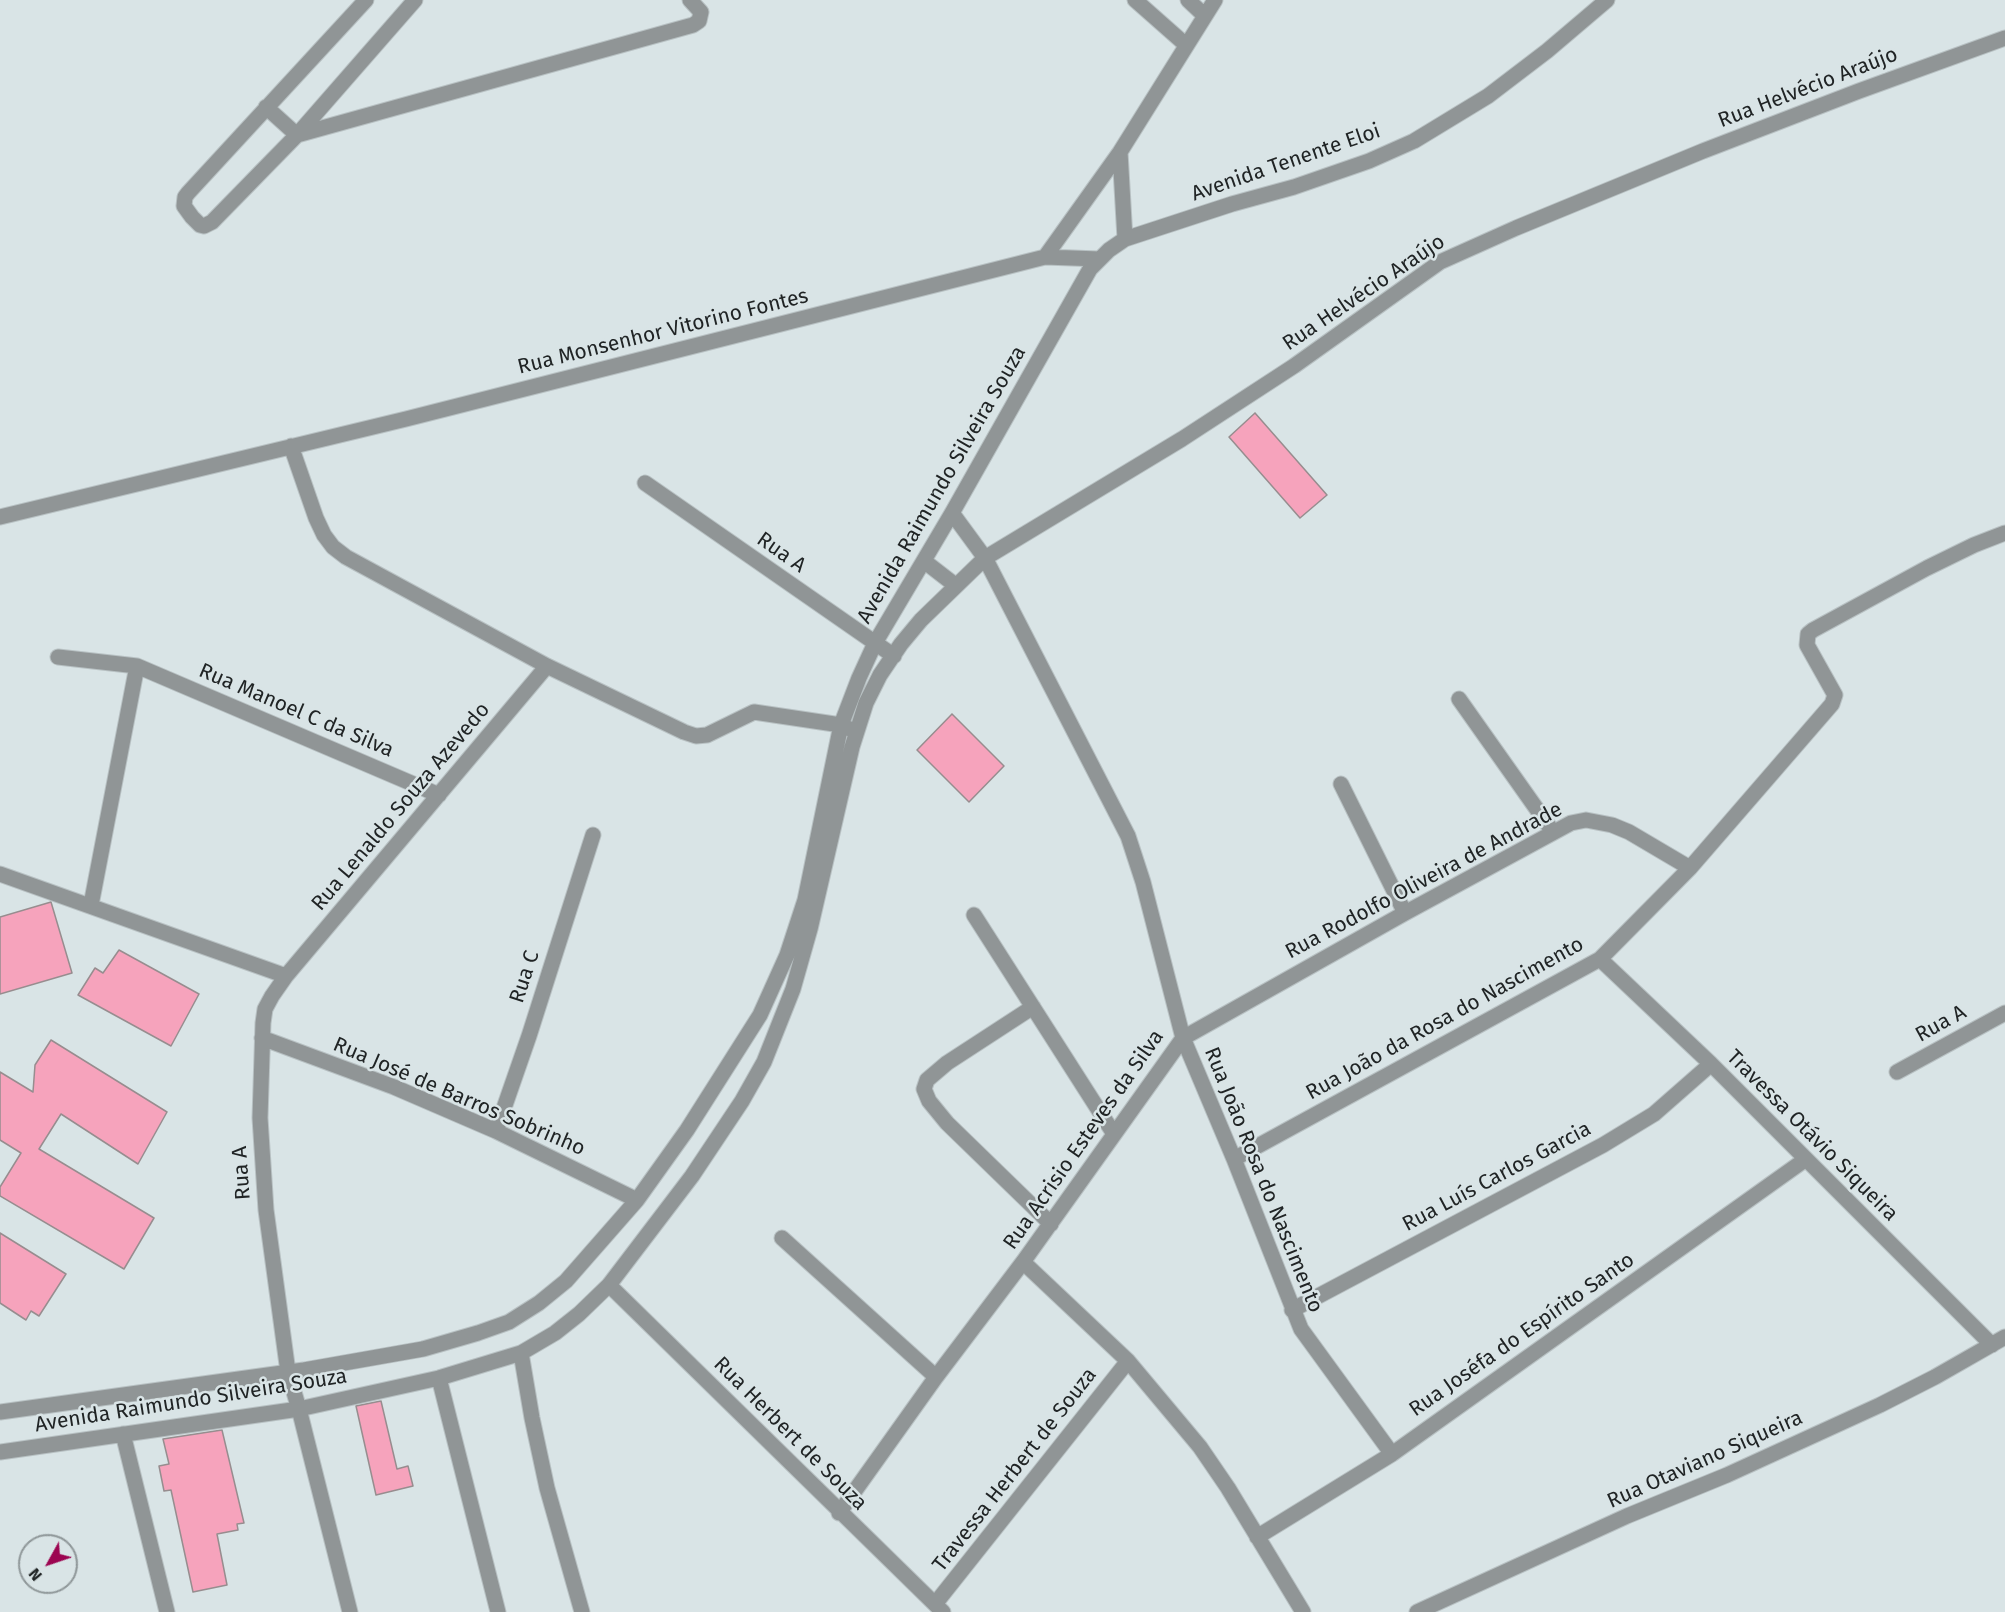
<!DOCTYPE html>
<html>
<head>
<meta charset="utf-8">
<style>
	body { margin:0 }
	#map { position:relative; width:2005px; height:1612px; overflow:hidden; background:#d9e4e6; font-family:"Fira Sans",sans-serif }
	canvas { display:block }
	.north { position:absolute; left:18px; top:1534px; width:60px; height:60px; box-sizing:border-box; background:#d9e4e6; border:2px solid #8f9799; border-radius:50%; rotate:230deg; font-size:16px; font-weight:700; line-height:24px; text-align:center; color:#202425 }
	.north::after { content:''; display:block; margin:auto; width:21px; height:27px; background:#9c0551; clip-path:polygon(50% 0,100% 100%,50% 72%,0 100%) }
</style>
</head>
<body>
<div id="map">
<canvas width="2005" height="1612"></canvas>
<div class="north">N</div>
</div>
<script>
const ctx = document.querySelector('canvas').getContext('2d');
ctx.lineJoin = 'round';
function fillPath(path, color) { ctx.fillStyle = color; ctx.fill(path, 'evenodd'); }
const shape = rows => new Path2D(rows.map(r => 'M' + r).join(''));
function trace(path, color, width, dash) { ctx.strokeStyle = color; ctx.lineWidth = width; ctx.lineCap = dash ? 'butt' : 'round'; ctx.setLineDash(dash || []); ctx.stroke(path); }
function label(font, color, halo, rows, align = 'center') {
  ctx.font = font + ' "Fira Sans",sans-serif'; ctx.lineWidth = 5; ctx.setLineDash([]); ctx.textBaseline = 'middle'; ctx.strokeStyle = halo; ctx.fillStyle = color; for (const [text, x, y, turn = 0] of rows) {
    ctx.save(); ctx.translate(x, y); ctx.rotate((+turn || 0) * Math.PI / 180); ctx.textAlign = isNaN(turn) ? turn : align; if (halo) ctx.strokeText(text, 0, 0); ctx.fillText(text, 0, 0); ctx.restore();
  }
}
const building = shape([
	[1255,413,1327,495,1300,518,1229,437,1255,413],
	[952,714,1004,766,969,802,917,750,952,714],
	[51,902,72,973,0,994,0,917,51,902],
	[119,950,199,994,171,1046,78,995,95,968,103,973,119,950],
	[51,1040,167,1112,138,1164,61,1114,39,1149,154,1218,124,1269,0,1196,0,1187,21,1153,0,1140,0,1072,33,1092,35,1065,51,1040],
	[0,1233,66,1274,39,1316,31,1311,26,1320,0,1303,0,1233],
	[381,1401,397,1469,408,1466,413,1486,376,1495,356,1406,381,1401],
	[222,1430,244,1523,237,1524,238,1530,217,1534,227,1585,193,1592,171,1490,164,1491,159,1466,169,1464,163,1439,222,1430]
]);
fillPath(building, '#f6a3bc');
trace(building, '#978d8f', 1.5);
const minor = shape([
	[366,0,188,193,185,197,184,206,192,217,200,225,204,226,212,222,297,135,415,0],
	[1135,0,1186,45],
	[1188,0,1205,16],
	[266,107,297,135,693,25,699,21,701,12,690,0],
	[1120,152,1125,239],
	[1045,257,1120,152,1215,0],
	[291,446,316,518,324,535,333,547,346,557,547,666,684,732,696,736,707,735,754,712,841,725,850,729],
	[645,483,894,656],
	[0,517,406,419,1045,257,1099,259],
	[924,561,955,585],
	[58,657,137,666,439,795],
	[1459,699,1553,832],
	[1341,784,1405,913],
	[0,874,286,976],
	[91,905,137,666],
	[974,915,1114,1134],
	[1600,959,1711,1064,1992,1345],
	[1033,1007,947,1063,927,1080,924,1089,929,1101,947,1123,1051,1224],
	[262,1038,394,1087,496,1131,637,1200],
	[1897,1072,2005,1013],
	[496,1131,529,1036,593,835],
	[1234,1159,1600,959,1690,868,1832,704,1835,695,1807,645,1808,634,1813,630,1927,568,1974,545,2005,533],
	[782,1238,936,1377],
	[1023,1262,1128,1361,1200,1447,1228,1488,1303,1612],
	[609,1285,943,1612],
	[1292,1310,1603,1145,1654,1114,1711,1064],
	[521,1353,532,1418,547,1488,582,1612],
	[439,1378,498,1612],
	[0,1412,304,1370,423,1349,478,1333,509,1322,539,1303,566,1281,637,1200,687,1130,760,1015,787,955,805,900,841,725,859,678,875,643,952,513,1090,269,1109,250,1125,239,1232,204,1294,187,1369,161,1414,141,1488,96,1547,51,1607,0],
	[123,1434,167,1612],
	[0,1452,299,1409,439,1378,521,1353,555,1333,579,1314,609,1285,692,1176,742,1101,764,1062,793,989,810,929,852,747,866,703,880,675,901,644,921,620,985,558,1182,439,1294,366,1440,262,1516,228,1703,151,1859,91,2005,38],
	[1392,1454,1301,1329,1234,1159,1183,1038,1405,913,1571,823,1586,820,1612,825,1629,832,1690,868],
	[839,1513,936,1377,1023,1262,1183,1038,1143,882,1128,836,985,558,952,513],
	[1257,1537,1392,1454,1806,1159],
	[935,1604,1128,1361],
	[350,1612,299,1409,288,1372,266,1210,260,1118,263,1023,265,1009,272,996,286,976,547,666],
	[1417,1612,1627,1516,1727,1475,1880,1405,1935,1377,2005,1337]
]);
trace(minor, '#b8c1c3', 17);
trace(minor, '#909596', 15);
label('21px', '#202425', '#d9e4e6', [
	["Rua Helvécio Araújo",1808,88,-21],
	["Avenida Tenente Eloi",1286,163,-19],
	["Rua Helvécio Araújo",1364,293,-34],
	["Rua Monsenhor Vitorino Fontes",663,332,-14],
	["Avenida Raimundo Silveira Souza",942,485,-60],
	["Rua A",781,553,35],
	["Rua Manoel C da Silva",296,711,23],
	["Rua Lenaldo Souza Azevedo",401,807,-50],
	["Rua Rodolfo Oliveira de Andrade",1424,881,-28],
	["Rua C",525,977,-72],
	["Rua João da Rosa do Nascimento",1445,1019,-29],
	["Rua A",1941,1024,-29],
	["Rua José de Barros Sobrinho",459,1097,23],
	["Travessa Otávio Siqueira",1812,1136,45],
	["Rua Acrisio Esteves da Silva",1084,1140,-55],
	["Rua A",242,1173,-94],
	["Rua Luís Carlos Garcia",1497,1177,-28],
	["Rua João Rosa do Nascimento",1263,1180,68],
	["Rua Joséfa do Espírito Santo",1522,1335,-35],
	["Avenida Raimundo Silveira Souza",191,1401,-9],
	["Rua Herbert de Souza",790,1434,45],
	["Rua Otaviano Siqueira",1705,1460,-24],
	["Travessa Herbert de Souza",1015,1470,-52]
]);
</script>
</body>
</html>
